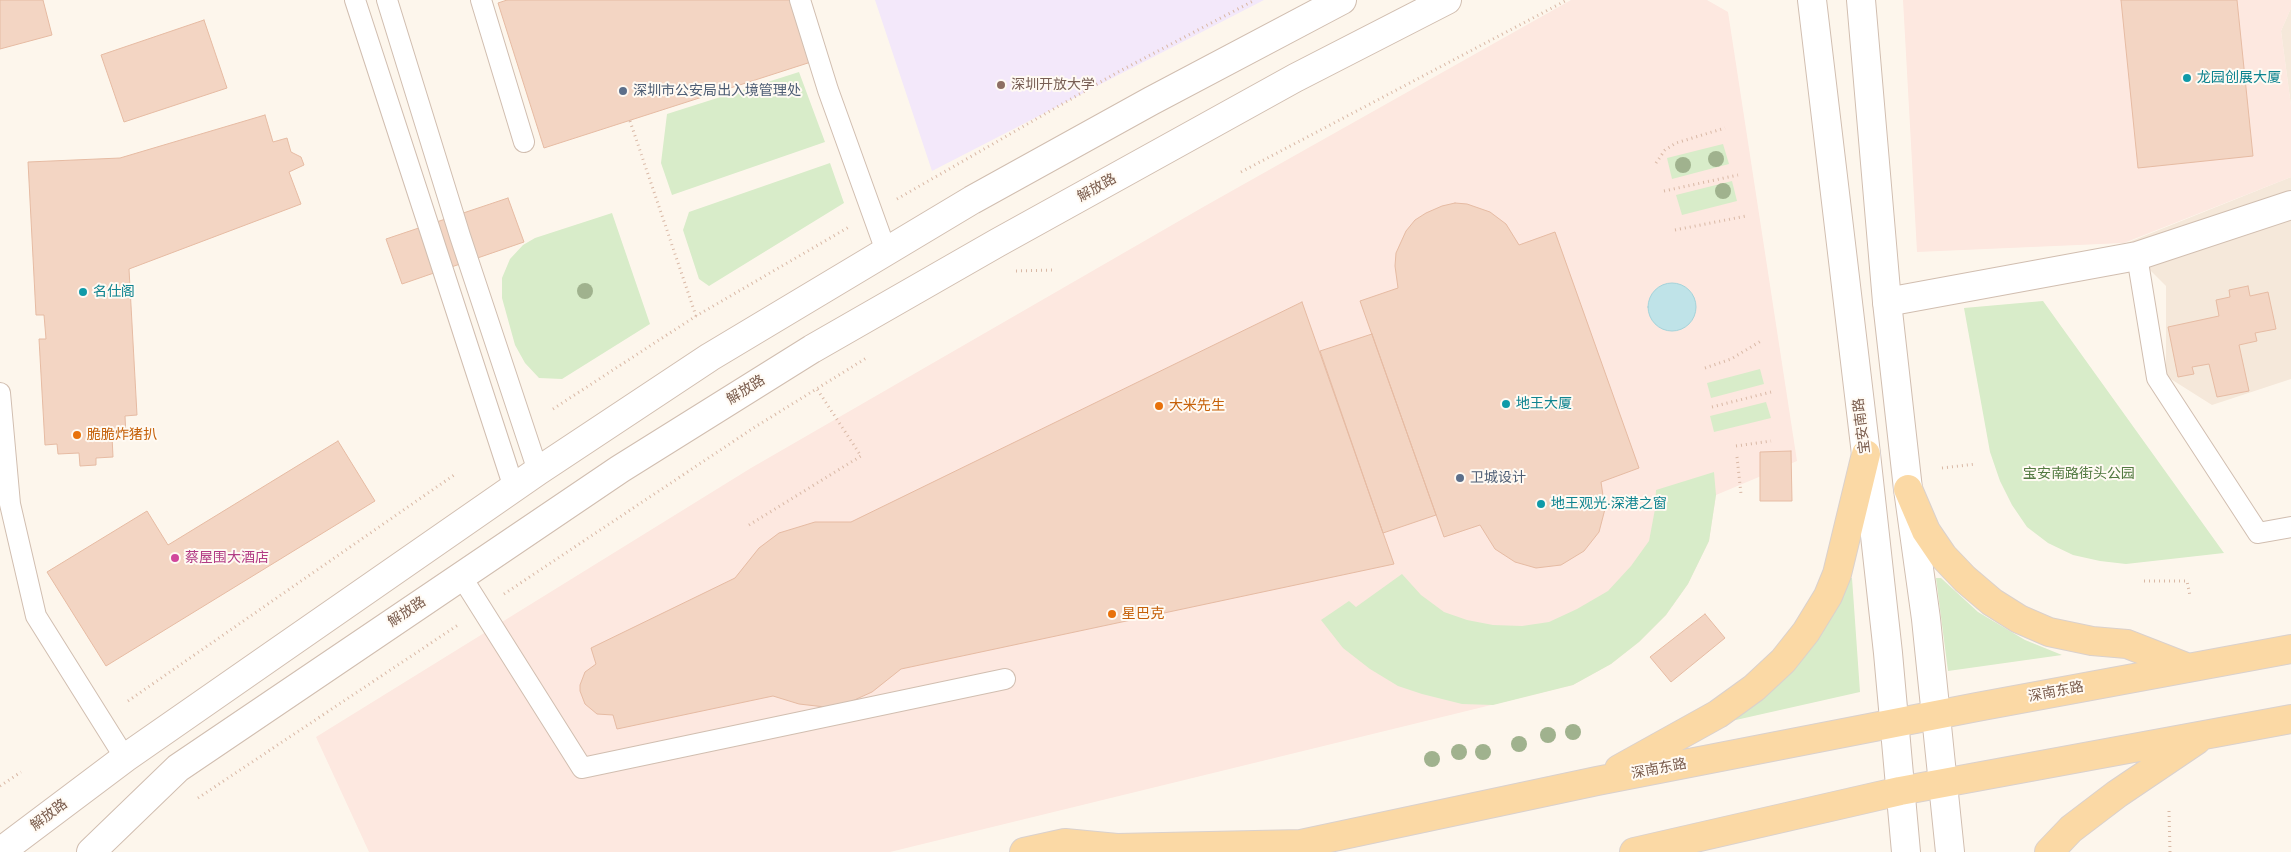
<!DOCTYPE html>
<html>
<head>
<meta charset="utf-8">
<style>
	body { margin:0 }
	canvas { display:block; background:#fdf6ec }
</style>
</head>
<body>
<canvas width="2291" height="852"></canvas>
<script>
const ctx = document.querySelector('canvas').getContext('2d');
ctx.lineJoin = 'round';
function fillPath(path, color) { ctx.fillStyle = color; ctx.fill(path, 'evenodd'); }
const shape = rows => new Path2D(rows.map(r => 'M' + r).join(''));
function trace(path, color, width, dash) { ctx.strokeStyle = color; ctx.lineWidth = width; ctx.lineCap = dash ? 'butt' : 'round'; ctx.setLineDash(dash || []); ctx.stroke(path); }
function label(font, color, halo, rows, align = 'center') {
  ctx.font = font + ' "PT Sans","Noto Sans SC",sans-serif'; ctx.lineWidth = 4; ctx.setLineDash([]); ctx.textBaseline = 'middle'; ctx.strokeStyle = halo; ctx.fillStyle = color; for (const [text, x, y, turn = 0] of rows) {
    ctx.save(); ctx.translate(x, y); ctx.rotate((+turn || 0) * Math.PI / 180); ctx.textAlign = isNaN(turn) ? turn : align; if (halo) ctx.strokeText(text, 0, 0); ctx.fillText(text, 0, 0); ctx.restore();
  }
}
fillPath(shape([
	[2291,8,2291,106,2281,31],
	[2291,177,2291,379,2212,405,2166,376,2166,286,2124,244]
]), '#f5e8da');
fillPath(shape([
	[1571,0,1707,0,1728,12,1797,461,1716,495,1709,541,1688,584,1666,615,1639,642,1611,664,1573,685,890,852,369,852,316,737,751,468,1205,206],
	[1903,0,2291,0,2291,8,2281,31,2291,106,2291,177,2124,243,1917,252]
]), '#fde8e0');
fillPath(shape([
	[875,0,1264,0,932,171]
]), '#f3e8fa');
fillPath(shape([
	[799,72,825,142,672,195,661,163,667,114],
	[1723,144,1729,164,1672,179,1667,158],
	[830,163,844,203,709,286,699,279,683,230,689,212],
	[1732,181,1737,201,1682,215,1676,195],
	[612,213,650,324,562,379,539,378,525,363,515,345,502,298,502,278,510,259,523,245,535,238],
	[2043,301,2224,553,2126,564,2100,561,2073,555,2048,543,2027,527,2012,505,2000,481,1990,452,1964,308],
	[1760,369,1764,384,1711,398,1707,383],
	[1766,402,1771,418,1714,432,1710,416],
	[1714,472,1716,495,1709,541,1688,584,1666,615,1639,642,1611,664,1573,685,1493,705,1462,704,1422,694,1398,686,1370,669,1343,648,1321,620,1349,601,1356,607,1402,574,1421,595,1444,612,1467,620,1493,625,1522,626,1549,622,1577,609,1608,591,1631,566,1649,541,1655,509,1656,490],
	[1848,578,1852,578,1860,692,1718,724],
	[1936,578,1941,578,1978,612,2025,640,2062,655,1948,671]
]), '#d8ecc9');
const water = shape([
	'1648 307a24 24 0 1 1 48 0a24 24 0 1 1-48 0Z'
]);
fillPath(water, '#bfe3e8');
trace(water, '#a5d3da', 1);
const building = shape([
	[0,0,43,0,52,35,0,49,0,0],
	[507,0,791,0,811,62,544,148,498,3,507,0],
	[2121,0,2237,0,2253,156,2138,168,2121,0],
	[204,20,227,88,124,122,101,55,204,20],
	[265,115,273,142,287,138,291,152,301,157,304,165,289,172,301,204,129,269,137,415,125,416,126,436,112,436,113,457,96,458,96,465,80,466,79,453,58,454,57,444,45,445,39,339,46,339,44,315,36,315,28,162,120,158,265,115],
	[508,198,524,242,402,284,386,239,508,198],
	[1455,203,1467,204,1490,212,1506,224,1519,245,1555,232,1639,468,1601,482,1605,509,1599,532,1584,551,1561,565,1536,568,1515,562,1495,549,1480,525,1444,537,1360,301,1398,288,1395,266,1396,253,1406,231,1415,220,1426,213,1442,206,1455,203],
	[2248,286,2250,296,2268,292,2276,329,2255,333,2257,341,2239,345,2249,391,2217,397,2209,364,2192,367,2194,374,2178,377,2168,327,2219,316,2216,300,2230,297,2229,290,2248,286],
	[1302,302,1394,564,901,669,872,692,850,702,838,705,825,707,799,704,773,696,617,729,613,715,597,714,585,704,580,691,580,685,585,672,596,664,591,648,735,578,759,548,779,533,815,522,851,522,1302,302],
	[1372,334,1436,515,1383,533,1320,351,1372,334],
	[338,441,375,501,106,666,47,572,147,511,168,545,338,441],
	[1791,451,1792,501,1760,501,1760,452,1791,451],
	[1705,614,1725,638,1671,682,1650,657,1705,614]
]);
fillPath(building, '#f3d5c3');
trace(building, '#e6bba3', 1);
const service = shape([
	[355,0,514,488],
	[387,0,460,236,538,471],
	[481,0,524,142],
	[800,0,828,90,886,251],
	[2137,256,2157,378,2258,533,2291,527],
	[0,393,10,504,36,616,125,758],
	[461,576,582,768,1005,679]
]);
const minor = shape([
	[1887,302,2137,256,2291,205]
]);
const tertiary = shape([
	[1812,0,1866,454,1888,653,1906,852],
	[1861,0,1887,302,1908,489,1926,619,1950,852],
	[0,852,125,758,273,655,538,471,710,357,972,200,1151,101,1342,0],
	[91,852,178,768,620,469,812,349,997,243,1295,78,1447,0]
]);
const primary = shape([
	[1908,489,1926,531,1943,556,1965,579,1992,602,2019,619,2049,632,2092,641,2127,644,2186,667],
	[1619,769,1718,714,1754,688,1783,661,1806,632,1828,596,1837,574,1866,454],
	[1024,852,1065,843,1117,848,1301,844,1597,781,1977,707,2291,649],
	[1634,852,1900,791,2291,719],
	[2049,852,2071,829,2117,794,2197,740]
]);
trace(service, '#d1beb0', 22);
trace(minor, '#d1beb0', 30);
trace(tertiary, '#d1beb0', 30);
trace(primary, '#dad1cd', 30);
trace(shape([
	[630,121,696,316],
	[1656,163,1665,150,1676,143,1725,128],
	[1241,172,1567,0],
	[1664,191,1738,175],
	[897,199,1118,72,1255,0],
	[1675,230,1746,216],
	[1016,271,1055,270],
	[1705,368,1731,359,1761,341],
	[1712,407,1771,392],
	[553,409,696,316,849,227],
	[1736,446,1771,441],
	[1737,457,1741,494],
	[1942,468,1976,464],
	[749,525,861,456,817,389],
	[2144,581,2187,581,2190,596],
	[504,594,755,427,868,357],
	[128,701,454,475],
	[0,786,21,772],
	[198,798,458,625],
	[2169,811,2170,852]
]), '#d9b8a5', 3, [1, 4]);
trace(service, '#fff', 20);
trace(minor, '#fff', 28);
trace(tertiary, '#fff', 28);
trace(primary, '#fbd9a5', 28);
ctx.fillStyle = '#a0b28e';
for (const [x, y] of [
	[1716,159],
	[1683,165],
	[1723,191],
	[585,291],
	[1573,732],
	[1548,735],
	[1519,744],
	[1459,752],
	[1483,752],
	[1432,759]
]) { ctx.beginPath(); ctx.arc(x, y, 8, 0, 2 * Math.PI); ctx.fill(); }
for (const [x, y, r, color] of [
	[2187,78,5,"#0f9aa8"],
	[1001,85,5,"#8d6e63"],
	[623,91,5,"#5c6f8a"],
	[83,292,5,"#0f9aa8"],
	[1506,404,5,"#0f9aa8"],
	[1159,406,5,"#e8710a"],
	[77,435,5,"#e8710a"],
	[1460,478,5,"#5c6f8a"],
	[1541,504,5,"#0f9aa8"],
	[175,558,5,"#d1479c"],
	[1112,614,5,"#e8710a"]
]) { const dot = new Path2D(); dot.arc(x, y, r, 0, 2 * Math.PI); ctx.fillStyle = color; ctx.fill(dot); trace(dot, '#fffaf3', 2); }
label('14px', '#0d838f', '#fffaf3', [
	["龙园创展大厦",2197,78],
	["名仕阁",93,292],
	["地王大厦",1516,404],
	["地王观光·深港之窗",1551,504]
], 'left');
label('14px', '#785e54', '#fffaf3', [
	["深圳开放大学",1011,85]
], 'left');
label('14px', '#4e5e75', '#fffaf3', [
	["深圳市公安局出入境管理处",633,91],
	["卫城设计",1470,478]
], 'left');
label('14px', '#7a5c4d', '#fffaf3', [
	["解放路",1097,188,-29],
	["解放路",746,390,-32],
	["宝安南路",1862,426,-97],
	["解放路",407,612,-34],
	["深南东路",2056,692,-11],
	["深南东路",1659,769,-11],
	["解放路",49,815,-37]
]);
label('14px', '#c56008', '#fffaf3', [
	["大米先生",1169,406],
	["脆脆炸猪扒",87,435],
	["星巴克",1122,614]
], 'left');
label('14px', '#537a41', '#fffaf3', [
	["宝安南路街头公园",2079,474]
]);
label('14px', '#b23c85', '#fffaf3', [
	["蔡屋围大酒店",185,558]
], 'left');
</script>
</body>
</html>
